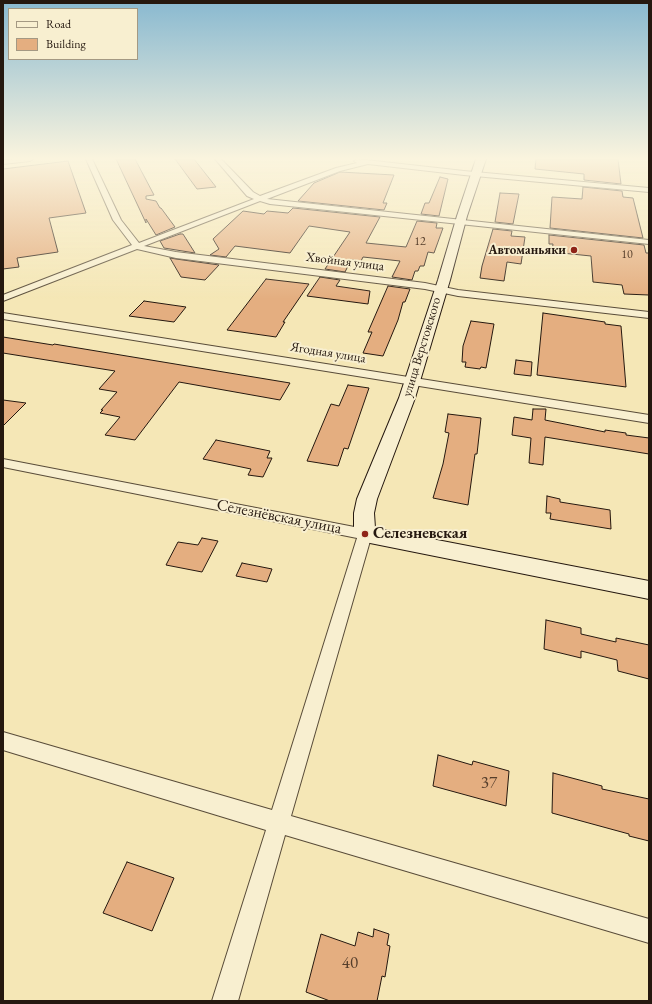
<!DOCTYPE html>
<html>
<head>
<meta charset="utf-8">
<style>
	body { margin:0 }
	#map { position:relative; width:652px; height:1004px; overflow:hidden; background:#f5e7b6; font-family:"EB Garamond",serif }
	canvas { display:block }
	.frame { position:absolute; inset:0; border:4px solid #25180f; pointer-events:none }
	.legend { position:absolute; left:8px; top:8px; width:130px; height:52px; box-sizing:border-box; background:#f8efd0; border:1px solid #a49983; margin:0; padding:5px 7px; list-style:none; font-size:12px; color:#25180f }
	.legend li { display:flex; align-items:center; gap:8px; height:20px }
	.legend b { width:20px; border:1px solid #a49983 }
</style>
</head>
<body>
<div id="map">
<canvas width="652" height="1004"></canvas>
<div class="frame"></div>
<ul class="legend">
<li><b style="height:5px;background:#f8efd0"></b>Road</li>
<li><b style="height:11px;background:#e4ae80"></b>Building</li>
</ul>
</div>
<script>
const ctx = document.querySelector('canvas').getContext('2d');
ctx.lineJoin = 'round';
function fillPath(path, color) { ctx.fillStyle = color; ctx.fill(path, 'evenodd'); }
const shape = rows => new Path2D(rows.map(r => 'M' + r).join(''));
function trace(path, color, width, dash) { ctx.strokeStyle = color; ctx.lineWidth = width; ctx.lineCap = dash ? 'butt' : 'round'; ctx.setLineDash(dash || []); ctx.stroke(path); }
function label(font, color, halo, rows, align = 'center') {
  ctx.font = font + ' "EB Garamond",serif'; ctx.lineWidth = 4; ctx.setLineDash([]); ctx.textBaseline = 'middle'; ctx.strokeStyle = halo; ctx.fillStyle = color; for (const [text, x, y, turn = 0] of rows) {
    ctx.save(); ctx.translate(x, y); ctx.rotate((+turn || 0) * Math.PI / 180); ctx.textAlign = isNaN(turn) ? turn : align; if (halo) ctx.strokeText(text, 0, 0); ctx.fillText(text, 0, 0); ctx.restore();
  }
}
const building = shape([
	[116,159,135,159,154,195,146,196,146,199,156,201,160,208,161,208,175,227,156,235,146,219,146,223,116,159],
	[175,159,194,159,216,187,197,189,175,159],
	[536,159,618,159,621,184,584,180,584,174,535,169,536,159],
	[68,161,86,213,49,218,58,252,17,258,19,267,3,269,3,169,68,161],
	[340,172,394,175,383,203,387,203,384,210,298,201,314,183,340,172],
	[440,177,448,179,439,216,421,214,425,203,429,203,440,177],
	[583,187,622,191,623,197,633,198,643,238,550,228,552,197,582,199,583,187],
	[500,193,519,194,513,224,495,222,500,193],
	[293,208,380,217,366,243,406,247,417,221,437,223,436,228,443,228,434,253,428,252,424,266,420,266,418,271,415,271,412,280,392,277,400,261,363,257,361,261,351,260,345,272,325,269,350,232,309,226,290,253,235,246,226,257,210,255,219,249,213,239,243,211,264,214,267,211,288,213,293,208],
	[493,229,512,231,511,236,525,237,521,264,507,262,504,281,480,278,482,266,493,229],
	[180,234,183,234,195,253,164,248,160,241,180,234],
	[549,235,644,245,646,253,649,253,649,295,624,294,622,285,593,282,591,256,552,252,553,244,549,244,549,235],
	[170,258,176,259,219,265,205,280,181,277,170,258],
	[320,277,340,280,336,286,370,291,368,304,307,296,320,277],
	[266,279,309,284,283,322,285,322,276,337,227,330,266,279],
	[388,286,410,289,405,302,403,302,398,320,383,356,363,353,372,332,368,332,388,286],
	[144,301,186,307,174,322,129,316,144,301],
	[543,313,605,322,605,324,621,326,626,387,537,375,543,313],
	[471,321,494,324,486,368,481,367,480,369,465,367,466,362,462,362,463,346,471,321],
	[3,337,53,345,54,344,290,383,280,400,179,382,135,440,105,435,120,417,100,413,103,410,101,410,117,392,99,389,115,371,3,353,3,337],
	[516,360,532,362,531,376,514,374,516,360],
	[348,385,369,388,348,449,344,448,338,466,307,461,331,404,339,406,348,385],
	[3,400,26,403,3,426,3,400],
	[533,409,546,409,545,420,605,432,605,430,626,433,626,435,649,438,649,454,545,437,543,465,529,463,531,438,512,435,514,417,532,420,533,409],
	[448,414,481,418,477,454,475,454,468,505,433,498,443,464,449,433,445,432,448,414],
	[216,440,270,451,267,458,272,458,263,477,248,475,251,469,203,459,216,440],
	[547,496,560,499,560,502,610,510,611,529,550,519,551,513,546,513,547,496],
	[202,538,218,541,202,572,166,565,178,542,198,545,202,538],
	[242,563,272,569,267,582,236,576,242,563],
	[546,620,581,628,581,634,616,642,616,638,649,645,649,679,618,671,617,660,581,651,581,658,544,649,546,620],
	[438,755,472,765,473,761,509,771,506,806,433,786,438,755],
	[553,773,602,786,602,789,649,799,649,841,629,836,629,834,552,813,553,773],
	[127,862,174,878,152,931,103,913,127,862],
	[374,929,389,934,387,945,390,946,385,977,382,976,377,1001,330,1001,306,992,321,934,355,946,358,932,373,937,374,929]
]);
fillPath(building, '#e4ae80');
trace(building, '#25180f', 1);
const street = shape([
	[16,159,33,159,30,161,3,164,3,160,16,159],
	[86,159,92,159,121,220,139,243,254,199,247,196,215,159,221,159,253,192,260,196,336,168,357,163,354,161,357,159,464,171,649,188,649,192,464,175,368,164,340,171,267,199,649,240,649,244,270,204,260,201,144,246,176,252,425,283,458,290,649,312,649,318,458,296,425,289,176,258,137,249,3,301,3,295,132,245,113,220,86,159],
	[3,313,649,415,649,423,3,319,3,313],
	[3,459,370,530,372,534,291,816,649,919,649,943,285,835,238,1001,212,1001,266,830,3,750,3,732,272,810,357,538,3,467,3,459]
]);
const secondary = shape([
	[476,159,486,159,467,216,450,280,415,398,377,499,374,513,375,528,649,581,649,599,365,542,358,539,354,534,354,513,357,499,399,398,438,280,457,216,476,159]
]);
trace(street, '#594c39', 2);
trace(secondary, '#25180f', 2);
fillPath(street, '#f8efd0');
fillPath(secondary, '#f8efd0');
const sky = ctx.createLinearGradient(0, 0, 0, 299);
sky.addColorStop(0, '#89b9d0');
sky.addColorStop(0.53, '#faf4de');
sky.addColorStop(1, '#faf4de00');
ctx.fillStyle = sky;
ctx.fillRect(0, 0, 652, 299);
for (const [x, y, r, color] of [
	[574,250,4,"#8f2418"],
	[365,534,4,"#8f2418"]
]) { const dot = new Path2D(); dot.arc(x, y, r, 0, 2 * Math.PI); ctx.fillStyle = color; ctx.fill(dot); trace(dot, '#f8efd0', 1.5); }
label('12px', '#553e2b', null, [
	["12",420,242],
	["10",627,255]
]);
label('bold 13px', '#25180f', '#f8efd0', [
	["Автоманьяки",566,250]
], 'right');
label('13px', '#25180f', '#f8efd0', [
	["Хвойная улица",345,262,7],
	["улица Верстовского",422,347,-73],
	["Ягодная улица",328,353,9]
]);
label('16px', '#25180f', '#f8efd0', [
	["Селезнёвская улица",279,517,11]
]);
label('bold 16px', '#25180f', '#f8efd0', [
	["Селезневская",373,534]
], 'left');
label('17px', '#553e2b', null, [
	["37",489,783],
	["40",350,963]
]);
</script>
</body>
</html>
